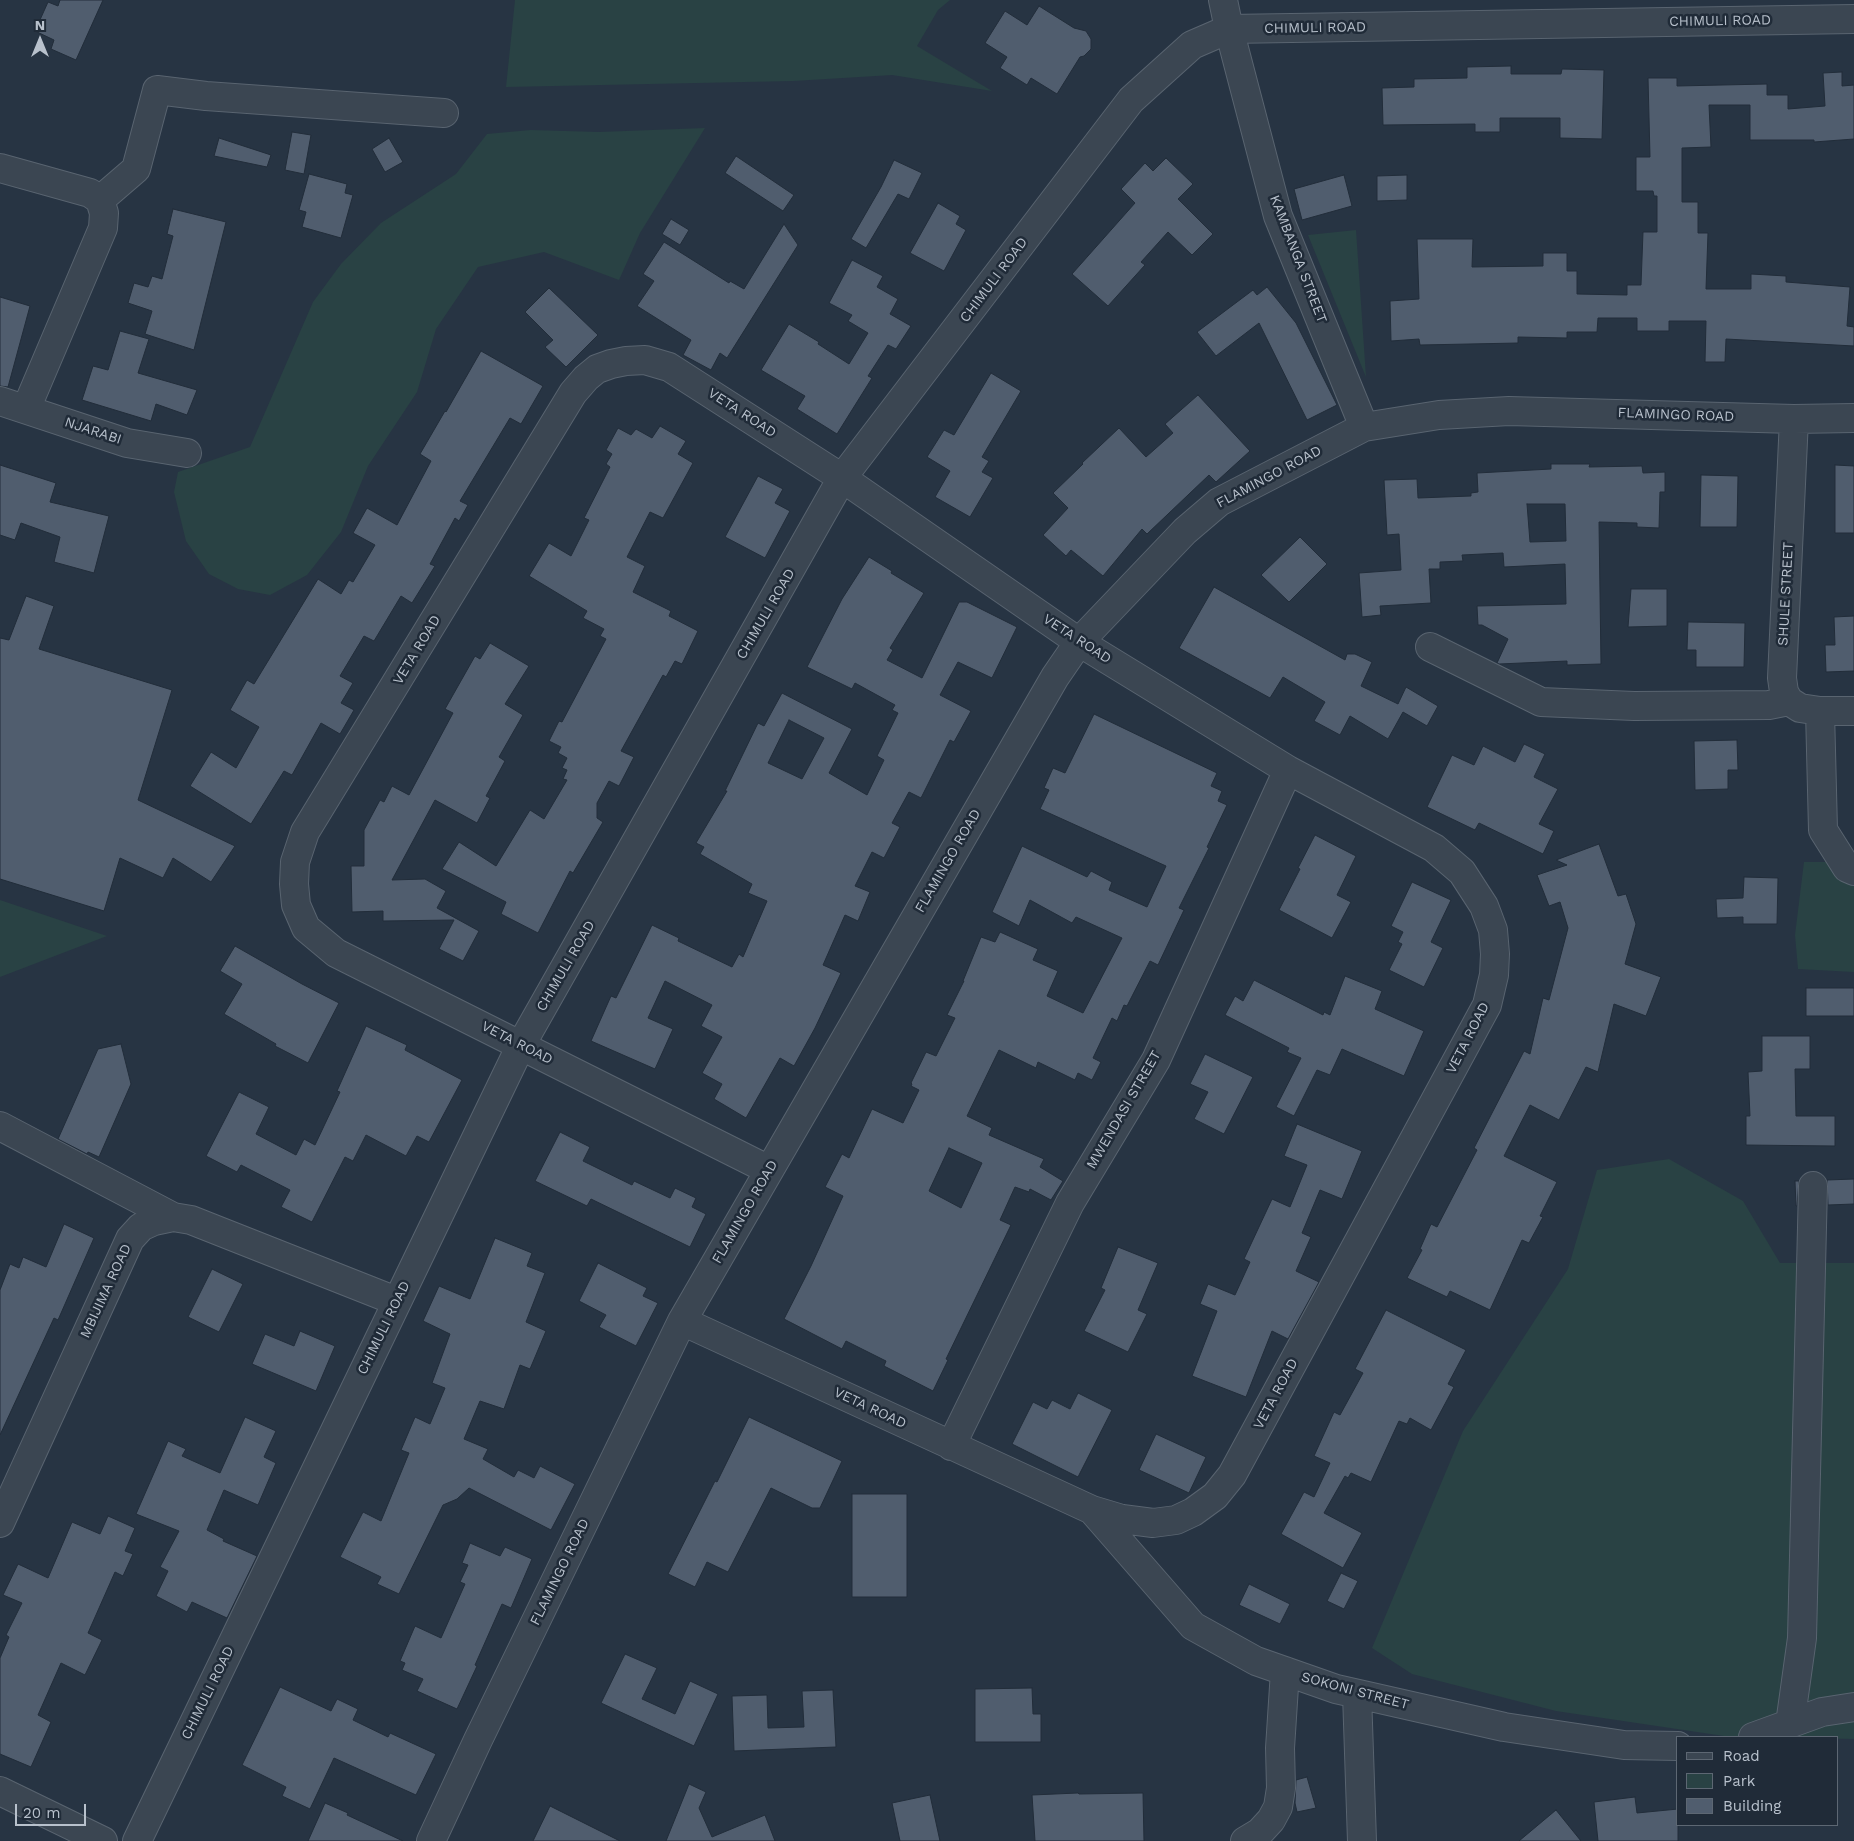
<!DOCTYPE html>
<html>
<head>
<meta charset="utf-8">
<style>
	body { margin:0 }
	#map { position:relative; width:1854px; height:1841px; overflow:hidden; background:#273443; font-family:"Work Sans",sans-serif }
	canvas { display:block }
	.legend { position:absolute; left:1676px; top:1736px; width:162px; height:90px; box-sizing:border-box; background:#202b38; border:1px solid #5d6773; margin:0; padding:6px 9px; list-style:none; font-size:15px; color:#b8c1cc }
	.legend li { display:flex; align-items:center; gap:10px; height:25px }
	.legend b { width:25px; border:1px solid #5d6773 }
	.north { position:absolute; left:15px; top:15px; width:50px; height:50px; -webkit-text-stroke:4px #202b38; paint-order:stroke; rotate:0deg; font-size:14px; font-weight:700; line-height:20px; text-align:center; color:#b8c1cc }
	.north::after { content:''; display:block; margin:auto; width:18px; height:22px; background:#b8c1cc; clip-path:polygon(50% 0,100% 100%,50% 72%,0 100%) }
	.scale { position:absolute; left:15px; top:1804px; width:71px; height:22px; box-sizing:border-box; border:2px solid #b8c1cc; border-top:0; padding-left:6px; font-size:15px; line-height:18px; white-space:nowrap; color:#b8c1cc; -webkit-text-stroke:4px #202b38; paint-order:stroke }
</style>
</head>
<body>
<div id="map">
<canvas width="1854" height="1841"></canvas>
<ul class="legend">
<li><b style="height:6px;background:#3b4652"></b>Road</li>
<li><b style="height:14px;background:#294244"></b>Park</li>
<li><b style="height:14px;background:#505d6e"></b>Building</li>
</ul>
<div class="north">N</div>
<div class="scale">20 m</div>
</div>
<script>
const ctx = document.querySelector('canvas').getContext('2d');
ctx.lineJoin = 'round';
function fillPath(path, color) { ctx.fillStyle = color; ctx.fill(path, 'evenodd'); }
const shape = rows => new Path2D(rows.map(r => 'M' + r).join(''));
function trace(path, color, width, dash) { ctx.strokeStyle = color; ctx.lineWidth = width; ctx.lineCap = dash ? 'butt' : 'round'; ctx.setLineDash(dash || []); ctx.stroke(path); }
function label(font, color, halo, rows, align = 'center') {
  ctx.font = font + ' "Work Sans",sans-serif'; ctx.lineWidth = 5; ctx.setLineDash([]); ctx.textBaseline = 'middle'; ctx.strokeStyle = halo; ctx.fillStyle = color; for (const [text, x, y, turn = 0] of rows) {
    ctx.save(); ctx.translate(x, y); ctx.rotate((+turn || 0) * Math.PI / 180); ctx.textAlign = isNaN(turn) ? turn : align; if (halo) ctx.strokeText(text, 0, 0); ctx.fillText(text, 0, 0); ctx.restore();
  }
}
fillPath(shape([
	[515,0,950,0,938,10,917,46,992,91,892,75,793,81,506,87],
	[705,128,640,233,619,280,544,252,478,267,436,329,417,392,368,466,341,532,307,575,270,595,238,589,209,574,186,541,174,492,178,472,250,447,313,302,341,264,381,223,456,174,487,134,531,130,599,132],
	[1356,230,1366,377,1308,235],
	[1804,862,1854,862,1854,972,1798,969,1795,935],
	[0,900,107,936,0,977],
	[1669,1159,1743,1201,1780,1263,1854,1263,1854,1739,1724,1736,1556,1711,1412,1674,1372,1648,1463,1431,1568,1269,1597,1170]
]), '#294244');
const building = shape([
	[60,0,103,0,76,60,51,49,54,40,35,31,48,2,58,6,60,0],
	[1039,6,1074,28,1086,31,1091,39,1091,49,1084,56,1080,57,1057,94,1031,78,1027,85,1000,68,1007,57,985,43,1005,11,1027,25,1039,6],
	[1511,66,1511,74,1561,74,1562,69,1604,70,1602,139,1560,138,1560,118,1500,118,1500,132,1475,132,1475,124,1383,125,1382,88,1414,87,1414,79,1467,78,1467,67,1511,66],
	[1842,72,1842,86,1854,85,1854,139,1814,142,1814,140,1750,140,1750,105,1709,105,1711,147,1682,148,1682,202,1698,202,1698,233,1708,233,1706,289,1751,289,1751,274,1786,276,1786,282,1850,287,1847,326,1854,327,1854,346,1726,339,1725,362,1705,362,1706,321,1669,321,1669,331,1637,331,1637,318,1598,318,1597,332,1567,332,1567,338,1518,337,1518,343,1420,345,1419,339,1391,341,1390,301,1419,299,1417,239,1473,239,1472,267,1543,266,1543,253,1567,253,1567,271,1577,271,1577,294,1627,295,1627,285,1641,285,1643,232,1657,232,1657,196,1654,196,1653,191,1636,191,1636,157,1650,157,1648,78,1677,78,1677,86,1767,84,1767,95,1788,95,1788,109,1825,106,1823,73,1842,72],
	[292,132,311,135,304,174,285,170,292,132],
	[219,138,271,155,267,167,214,156,219,138],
	[389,138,403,162,385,172,372,149,389,138],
	[736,156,794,195,783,211,725,173,736,156],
	[1166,158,1193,184,1178,199,1213,234,1192,255,1168,232,1141,262,1145,265,1108,306,1072,274,1135,203,1121,189,1145,163,1153,171,1166,158],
	[894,160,922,173,909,199,898,194,866,248,851,239,881,187,894,160],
	[309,174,347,184,345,193,353,195,341,238,302,227,306,212,299,210,309,174],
	[1344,175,1352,206,1302,220,1294,189,1344,175],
	[1407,175,1407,200,1377,201,1377,176,1407,175],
	[938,203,960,216,956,224,966,230,944,271,910,253,938,203],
	[173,209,226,222,194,350,145,334,152,311,128,303,134,283,148,287,152,276,162,279,173,236,167,234,173,209],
	[671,219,689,230,680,245,662,234,671,219],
	[784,224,798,245,727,358,720,353,711,370,683,355,691,340,637,306,654,281,643,274,664,242,729,283,730,281,744,289,784,224],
	[852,260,883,276,877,287,898,299,890,314,911,326,896,349,888,345,868,376,872,378,837,434,797,409,805,396,761,370,789,324,819,342,818,344,849,364,868,333,848,321,852,315,829,303,852,260],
	[1267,287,1296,323,1337,405,1307,420,1259,323,1216,356,1197,332,1253,290,1257,295,1267,287],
	[549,288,598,335,566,367,545,347,553,340,525,312,549,288],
	[0,297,30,306,8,387,0,386,0,297],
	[120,331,149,339,138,373,197,390,187,415,156,404,151,421,82,400,93,366,108,370,120,331],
	[481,351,543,386,521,424,510,418,460,501,468,505,459,521,455,518,430,564,435,566,412,603,401,596,374,641,364,636,340,676,353,683,341,703,354,710,340,734,321,723,292,775,284,771,251,824,190,786,211,752,236,768,259,727,230,710,247,680,254,684,318,579,341,594,349,580,353,582,375,545,353,533,367,508,397,525,431,461,420,454,445,411,446,412,481,351],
	[991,373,1021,391,982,457,989,461,982,472,993,478,970,517,935,497,950,471,927,457,944,430,954,435,991,373],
	[1198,395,1250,451,1216,482,1209,475,1147,534,1142,529,1103,576,1071,550,1066,556,1043,535,1068,508,1053,493,1083,464,1082,463,1119,428,1146,457,1173,433,1165,424,1198,395],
	[660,426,686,441,678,454,693,463,663,518,650,512,627,557,645,566,633,592,671,611,669,616,698,631,682,664,675,661,666,677,663,675,621,751,634,757,619,786,609,781,597,803,597,818,603,822,573,873,570,871,538,933,501,914,506,902,442,869,459,842,496,866,530,810,544,819,567,780,563,779,567,770,562,768,567,758,558,753,561,747,549,741,559,721,562,722,606,639,600,636,604,629,583,618,587,611,529,576,549,543,571,556,589,520,584,518,610,467,606,464,612,454,606,450,618,428,631,435,636,429,652,438,660,426],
	[1551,464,1590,464,1589,467,1642,466,1643,473,1665,472,1665,492,1660,492,1659,528,1637,527,1637,523,1599,522,1601,664,1567,665,1567,661,1499,664,1497,663,1508,639,1482,625,1478,625,1477,606,1566,604,1565,564,1504,567,1503,553,1462,555,1463,561,1440,562,1440,569,1429,569,1431,603,1380,606,1381,615,1362,617,1359,573,1401,570,1399,534,1387,535,1384,480,1417,479,1418,498,1471,496,1471,493,1478,492,1477,473,1551,469,1551,464],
	[1527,504,1565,504,1566,541,1530,542,1527,504],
	[0,465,56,483,50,502,109,516,94,573,54,562,60,537,21,523,15,540,0,535,0,465],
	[1835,465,1854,466,1854,533,1835,533,1835,465],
	[1701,475,1738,476,1737,527,1700,527,1701,475],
	[758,476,783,489,775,503,790,511,765,558,725,537,758,476],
	[1300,537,1327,564,1289,602,1261,575,1300,537],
	[869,557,892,571,891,573,924,593,890,648,893,650,887,660,922,678,959,602,967,602,1017,627,992,678,958,662,940,695,971,711,954,742,950,740,921,798,909,792,892,823,900,827,884,858,872,852,855,886,870,892,858,921,845,915,823,965,841,973,815,1028,794,1066,780,1058,746,1118,714,1099,722,1084,702,1073,722,1037,701,1026,712,1005,665,981,648,1018,673,1029,655,1069,591,1041,611,996,616,998,652,925,679,938,678,941,732,967,739,954,743,957,767,901,748,893,752,884,700,854,704,847,696,843,727,791,725,791,758,723,764,726,782,693,852,729,829,773,867,795,884,760,877,756,898,713,892,710,895,705,855,683,852,689,807,667,842,599,869,557],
	[789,720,824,738,802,779,768,763,789,720],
	[1214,587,1345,660,1347,654,1355,654,1372,662,1361,686,1398,704,1406,687,1438,706,1427,726,1403,712,1388,739,1350,716,1340,735,1314,721,1325,702,1283,677,1270,698,1179,648,1214,587],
	[1631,589,1667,589,1667,626,1628,627,1631,589],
	[26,596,54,606,39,649,172,690,138,800,235,846,211,882,173,858,163,878,120,858,104,911,0,879,0,638,9,640,26,596],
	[1854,616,1854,671,1826,672,1825,645,1835,645,1834,617,1854,616],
	[1688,622,1745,623,1744,667,1696,667,1696,650,1687,650,1688,622],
	[490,643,529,666,505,704,523,715,499,757,505,761,486,796,490,798,477,823,435,800,392,880,425,879,446,891,437,908,479,931,463,961,439,949,454,920,383,921,383,911,352,912,351,866,364,866,364,830,380,800,384,802,392,786,409,795,453,713,445,709,475,656,480,659,490,643],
	[1094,714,1217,773,1211,786,1222,791,1218,801,1227,805,1207,847,1209,848,1179,908,1184,910,1158,965,1150,961,1127,1006,1124,1005,1117,1021,1112,1018,1093,1058,1101,1062,1092,1080,1078,1073,1075,1080,1038,1062,1036,1068,999,1050,967,1116,992,1128,989,1135,1044,1159,1040,1167,1063,1181,1051,1200,1030,1189,1029,1192,1015,1187,1000,1220,1011,1225,946,1359,948,1360,933,1391,884,1366,886,1361,846,1341,842,1349,784,1319,811,1266,843,1196,825,1187,842,1154,849,1158,872,1109,903,1123,919,1090,911,1086,912,1084,911,1083,926,1052,936,1056,955,1018,947,1015,964,981,963,981,981,937,995,942,1000,932,1038,949,1033,960,1058,971,1047,996,1083,1013,1122,938,1076,917,1072,923,1030,900,1019,926,992,912,1022,846,1087,877,1091,871,1112,882,1109,890,1147,907,1166,866,1040,809,1049,790,1044,788,1053,768,1065,773,1094,714],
	[949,1148,982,1163,961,1208,929,1191,949,1148],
	[1737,740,1738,770,1728,770,1728,789,1695,790,1694,741,1737,740],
	[1524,744,1545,754,1534,777,1558,789,1539,824,1554,831,1543,854,1479,823,1475,830,1427,807,1452,755,1474,765,1483,746,1515,762,1524,744],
	[1315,835,1356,856,1337,895,1351,902,1332,938,1279,910,1300,869,1298,868,1315,835],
	[1599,844,1618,896,1626,894,1636,924,1625,964,1661,977,1646,1016,1614,1004,1598,1072,1586,1067,1559,1120,1530,1105,1504,1156,1557,1182,1540,1216,1543,1217,1529,1243,1522,1240,1490,1310,1450,1291,1447,1297,1407,1278,1422,1250,1420,1249,1431,1224,1437,1227,1477,1150,1474,1148,1524,1051,1530,1054,1543,998,1549,1000,1568,928,1560,902,1549,906,1537,875,1567,865,1556,860,1599,844],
	[1744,877,1778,878,1777,924,1743,924,1743,917,1717,918,1716,899,1743,898,1744,877],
	[1412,882,1451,900,1431,942,1443,948,1424,987,1389,970,1402,944,1398,942,1403,932,1391,926,1412,882],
	[235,946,302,984,339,1003,308,1063,275,1046,276,1044,224,1014,242,984,220,971,235,946],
	[1345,976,1382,991,1375,1009,1424,1031,1404,1076,1342,1049,1330,1075,1317,1070,1294,1116,1276,1107,1301,1058,1287,1052,1289,1048,1225,1015,1235,996,1243,1001,1254,980,1323,1015,1324,1012,1330,1015,1345,976],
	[1806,988,1854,988,1854,1016,1806,1016,1806,988],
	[366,1026,407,1045,405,1050,462,1080,429,1142,417,1136,406,1156,366,1135,353,1161,345,1157,312,1222,281,1207,290,1190,241,1165,237,1172,206,1156,239,1092,269,1107,256,1134,296,1155,304,1139,315,1145,340,1092,337,1091,366,1026],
	[1762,1036,1810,1036,1810,1069,1795,1069,1796,1116,1835,1116,1835,1146,1746,1145,1746,1116,1750,1116,1748,1072,1762,1071,1762,1036],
	[121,1044,131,1084,99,1157,88,1152,87,1154,58,1139,98,1049,121,1044],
	[1205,1054,1253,1077,1224,1134,1194,1119,1208,1092,1190,1084,1205,1054],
	[1297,1124,1362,1151,1342,1199,1320,1190,1302,1233,1311,1237,1296,1271,1319,1282,1288,1339,1272,1331,1246,1397,1192,1376,1217,1311,1200,1304,1208,1284,1235,1295,1250,1262,1244,1259,1272,1199,1290,1207,1307,1165,1284,1156,1297,1124],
	[560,1132,590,1147,583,1161,632,1185,634,1181,670,1198,675,1188,696,1198,692,1207,706,1214,690,1247,591,1199,587,1206,535,1181,560,1132],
	[1854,1179,1854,1204,1828,1205,1827,1180,1854,1179],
	[1795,1181,1799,1181,1797,1206,1796,1206,1795,1181],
	[64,1224,94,1238,58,1320,54,1318,0,1435,0,1290,10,1264,19,1268,23,1257,46,1267,64,1224],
	[495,1238,532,1253,527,1266,545,1273,526,1322,546,1331,530,1369,520,1365,504,1409,480,1401,464,1439,488,1449,483,1459,514,1477,518,1470,534,1478,540,1466,575,1484,551,1530,469,1488,457,1499,443,1505,399,1594,377,1584,381,1577,340,1557,363,1512,381,1521,409,1453,401,1450,415,1417,430,1424,445,1388,432,1383,450,1334,423,1321,439,1286,470,1299,495,1238],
	[1118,1247,1158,1263,1138,1310,1147,1314,1128,1352,1084,1331,1105,1290,1101,1288,1118,1247],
	[598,1263,647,1288,643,1296,658,1303,636,1346,599,1327,606,1315,579,1301,598,1263],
	[212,1269,243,1284,219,1332,188,1317,212,1269],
	[1386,1310,1466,1350,1448,1384,1454,1387,1431,1430,1410,1418,1407,1424,1399,1421,1371,1482,1351,1473,1348,1478,1345,1476,1324,1513,1362,1533,1343,1568,1281,1534,1304,1492,1314,1497,1330,1463,1314,1456,1334,1412,1340,1415,1363,1373,1355,1369,1386,1310],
	[300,1331,335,1346,316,1391,252,1364,265,1334,294,1346,300,1331],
	[1078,1393,1112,1410,1078,1477,1012,1444,1033,1402,1047,1409,1052,1400,1070,1409,1078,1393],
	[245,1417,276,1431,264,1457,276,1463,258,1505,224,1490,207,1530,224,1539,223,1541,257,1556,227,1618,192,1602,187,1612,156,1596,168,1571,160,1567,179,1531,136,1514,168,1441,186,1449,182,1456,220,1473,245,1417],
	[749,1417,842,1461,820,1508,812,1508,771,1488,728,1572,707,1562,695,1587,668,1574,715,1481,717,1482,749,1417],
	[1156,1434,1206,1457,1189,1493,1139,1470,1156,1434],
	[852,1494,907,1494,907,1597,852,1597,852,1494],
	[108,1516,135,1528,125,1551,133,1554,123,1576,115,1572,88,1633,102,1640,85,1675,61,1663,38,1715,51,1722,31,1767,0,1754,0,1658,9,1637,6,1635,22,1603,3,1595,18,1564,48,1578,72,1522,100,1534,108,1516],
	[470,1543,500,1556,505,1547,532,1559,511,1608,502,1604,475,1665,477,1666,457,1709,417,1691,423,1679,402,1670,405,1663,400,1661,415,1626,441,1638,465,1584,460,1582,468,1565,462,1563,470,1543],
	[1341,1573,1358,1581,1344,1609,1327,1601,1341,1573],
	[1249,1584,1290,1604,1280,1624,1239,1605,1249,1584],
	[625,1654,657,1668,642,1699,675,1714,690,1681,718,1694,694,1746,601,1703,625,1654],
	[280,1687,331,1711,337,1699,358,1709,353,1720,388,1737,390,1733,436,1754,416,1795,334,1758,310,1809,282,1796,286,1787,242,1765,280,1687],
	[1032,1688,1033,1714,1041,1714,1041,1742,975,1742,975,1689,1032,1688],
	[833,1690,836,1747,734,1751,732,1696,767,1695,768,1728,804,1727,802,1691,833,1690],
	[1307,1777,1316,1808,1297,1812,1295,1803,1296,1780,1307,1777],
	[689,1784,706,1792,699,1808,712,1837,765,1815,775,1841,666,1841,689,1784],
	[1078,1793,1079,1794,1143,1793,1144,1841,1035,1841,1032,1795,1078,1793],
	[930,1795,940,1841,900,1841,892,1803,930,1795],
	[1635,1797,1637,1813,1678,1809,1678,1841,1598,1841,1594,1802,1635,1797],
	[325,1803,348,1813,347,1815,403,1841,308,1841,325,1803],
	[550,1806,620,1841,533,1841,550,1806],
	[1556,1810,1581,1841,1519,1841,1556,1810]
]);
fillPath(building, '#505d6e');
trace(building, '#222d3a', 1);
const minor = shape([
	[1223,0,1229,29,1278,216,1364,427],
	[0,168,90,193,100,200,104,213,103,228,26,409],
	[100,200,136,169,157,90,206,96,444,113],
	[0,401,127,443,187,453],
	[1794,419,1782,678,1784,692,1789,701,1800,708,1820,711,1854,711],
	[1430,647,1541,702,1634,706,1769,705,1789,701],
	[1820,711,1823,830,1847,868,1854,871],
	[0,1126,173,1217],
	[682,1321,1092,1510,1122,1519,1153,1523,1176,1520,1193,1512,1215,1496,1232,1475,1487,1005,1494,975,1495,954,1493,930,1484,906,1462,872,1434,848,1288,770,1079,642,842,478,669,367,645,360,626,361,611,364,597,369,586,378,573,393,305,832,295,862,294,884,296,905,306,928,336,953,769,1170],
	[951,1446,1070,1203,1156,1060,1288,770],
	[1092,1510,1193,1626,1256,1661,1336,1689,1504,1727,1624,1745,1678,1746],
	[0,1523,130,1239,141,1227,154,1221,173,1217,191,1220,396,1301],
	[1357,1694,1362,1841],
	[1790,1724,1802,1638,1813,1186],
	[1753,1737,1822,1712,1854,1707],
	[0,1791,103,1841],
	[137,1841,521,1045,842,478,1131,100,1192,45,1229,29,1854,19],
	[431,1841,478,1740,682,1321,1055,677,1079,642,1185,531,1219,502,1364,427,1439,415,1509,411,1794,419,1854,418],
	[1245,1841,1260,1832,1271,1820,1278,1807,1281,1788,1280,1748,1285,1671]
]);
trace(minor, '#596470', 30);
trace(minor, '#3b4652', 28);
label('14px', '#b8c1cc', '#202b38', [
	["CHIMULI ROAD",1720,21,-1],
	["CHIMULI ROAD",1315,28,-1],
	["KAMBANGA STREET",1298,259,69],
	["CHIMULI ROAD",994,280,-53],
	["VETA ROAD",742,413,33],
	["FLAMINGO ROAD",1676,415,2],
	["NJARABI",93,431,18],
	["FLAMINGO ROAD",1269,477,-28],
	["SHULE STREET",1786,594,-87],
	["CHIMULI ROAD",766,614,-60],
	["VETA ROAD",1077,639,33],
	["VETA ROAD",417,650,-59],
	["FLAMINGO ROAD",948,861,-60],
	["CHIMULI ROAD",566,966,-60],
	["VETA ROAD",1468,1038,-63],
	["VETA ROAD",517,1043,27],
	["MWENDASI STREET",1124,1110,-60],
	["FLAMINGO ROAD",745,1212,-60],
	["MBIJIMA ROAD",106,1291,-65],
	["CHIMULI ROAD",384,1328,-64],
	["VETA ROAD",1276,1394,-62],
	["VETA ROAD",870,1408,25],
	["FLAMINGO ROAD",560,1572,-64],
	["SOKONI STREET",1355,1691,15],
	["CHIMULI ROAD",208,1693,-64]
]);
</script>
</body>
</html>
